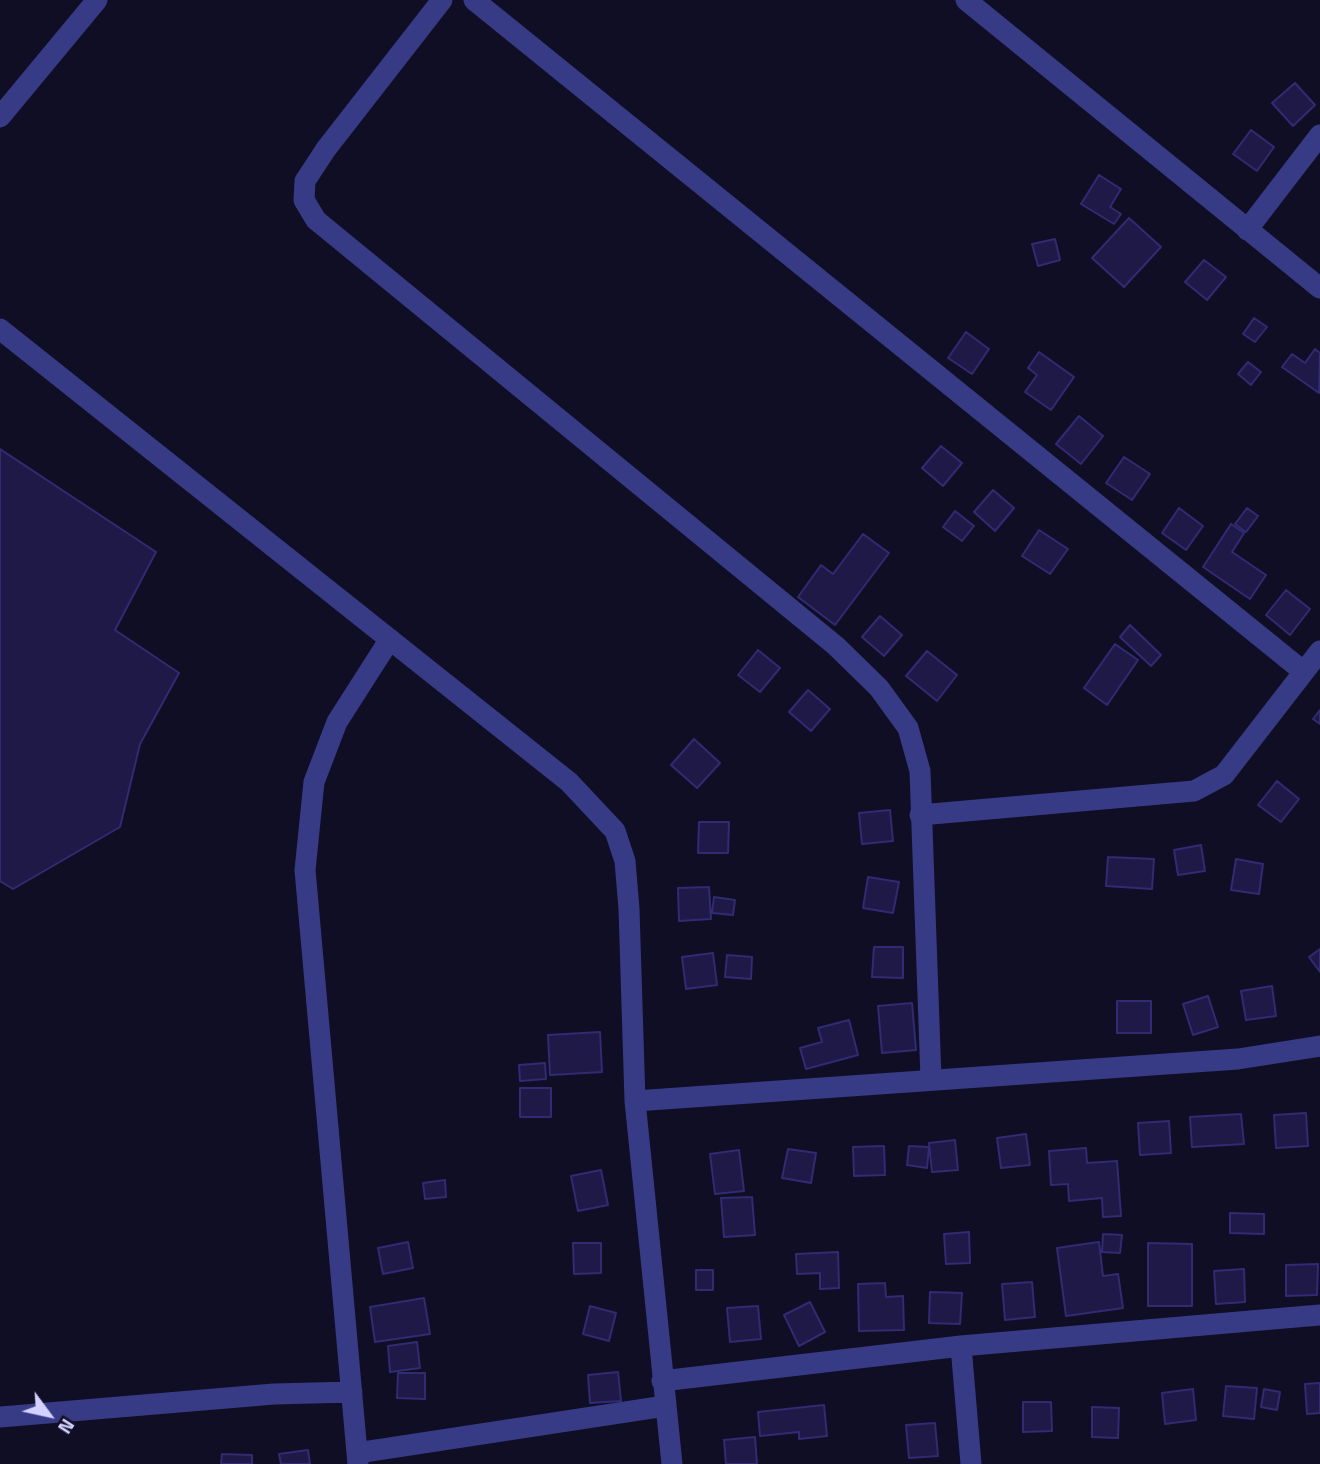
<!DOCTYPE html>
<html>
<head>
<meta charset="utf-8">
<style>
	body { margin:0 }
	#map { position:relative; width:1320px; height:1464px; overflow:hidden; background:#100e25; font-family:"Titillium Web",sans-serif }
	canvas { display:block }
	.north { position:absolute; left:14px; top:1380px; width:70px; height:70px; -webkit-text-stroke:5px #100e25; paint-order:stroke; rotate:123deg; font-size:19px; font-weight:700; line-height:28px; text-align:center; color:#d3d1ff }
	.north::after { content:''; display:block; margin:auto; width:24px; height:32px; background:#d3d1ff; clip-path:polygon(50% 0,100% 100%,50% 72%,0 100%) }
</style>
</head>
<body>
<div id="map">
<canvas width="1320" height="1464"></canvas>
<div class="north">N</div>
</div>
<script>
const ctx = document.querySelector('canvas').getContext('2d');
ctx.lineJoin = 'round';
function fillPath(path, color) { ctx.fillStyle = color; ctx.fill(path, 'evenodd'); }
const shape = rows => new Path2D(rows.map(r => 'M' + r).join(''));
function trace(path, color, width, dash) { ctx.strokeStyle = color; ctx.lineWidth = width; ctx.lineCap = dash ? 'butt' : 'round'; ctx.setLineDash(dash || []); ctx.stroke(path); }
const building = shape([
	[1295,83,1315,105,1293,126,1272,103,1295,83],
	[1251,130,1274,147,1257,171,1233,154,1251,130],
	[1099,175,1121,189,1110,207,1121,214,1114,224,1081,204,1099,175],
	[1129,218,1161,247,1124,287,1092,258,1129,218],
	[1055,239,1060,260,1038,266,1032,244,1055,239],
	[1204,260,1226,277,1207,300,1185,282,1204,260],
	[1254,318,1267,327,1255,342,1243,334,1254,318],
	[966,332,989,349,972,374,948,358,966,332],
	[1315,349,1320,353,1319,393,1282,367,1292,354,1305,363,1315,349],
	[1039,352,1074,377,1051,410,1025,392,1037,375,1028,368,1039,352],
	[1248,362,1261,372,1251,385,1238,374,1248,362],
	[1079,416,1103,436,1081,464,1056,444,1079,416],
	[941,446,962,463,943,486,922,468,941,446],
	[0,449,156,552,115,630,179,673,140,744,120,827,13,889,0,881,0,449],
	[1124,457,1150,474,1132,500,1106,483,1124,457],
	[993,490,1014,508,995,531,974,512,993,490],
	[1179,508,1203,526,1186,550,1162,533,1179,508],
	[1247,508,1258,516,1246,532,1235,524,1247,508],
	[955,511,974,526,962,541,943,527,955,511],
	[1231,524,1244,533,1232,552,1266,575,1250,599,1203,567,1231,524],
	[1039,530,1068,549,1050,574,1022,556,1039,530],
	[863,534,889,553,835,625,798,597,821,565,833,574,863,534],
	[1286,590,1310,609,1290,635,1266,615,1286,590],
	[880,616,902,635,884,656,862,637,880,616],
	[1130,625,1161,655,1151,666,1120,637,1130,625],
	[1115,644,1138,660,1107,705,1084,688,1115,644],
	[758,650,780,668,760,692,738,675,758,650],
	[927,651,957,675,937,701,906,676,927,651],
	[808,690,830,709,811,731,789,712,808,690],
	[1320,710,1320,724,1313,719,1320,710],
	[694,739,720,763,697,788,671,765,694,739],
	[1277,781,1299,799,1281,822,1258,805,1277,781],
	[890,810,893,841,862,844,859,813,890,810],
	[699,822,729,822,728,853,698,853,699,822],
	[1201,845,1205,871,1178,875,1174,850,1201,845],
	[1108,857,1154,859,1152,889,1106,886,1108,857],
	[1236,859,1263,864,1259,894,1231,890,1236,859],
	[868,877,899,882,893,913,863,908,868,877],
	[709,887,711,919,679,921,678,888,709,887],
	[714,897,735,900,733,915,712,913,714,897],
	[874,947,903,947,903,978,872,977,874,947],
	[1320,949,1320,972,1309,957,1320,949],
	[713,953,717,985,686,989,682,957,713,953],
	[727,955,752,957,751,979,725,977,727,955],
	[1272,986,1276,1016,1246,1020,1241,991,1272,986],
	[1208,996,1218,1027,1193,1035,1183,1004,1208,996],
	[1117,1001,1151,1001,1151,1033,1117,1033,1117,1001],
	[912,1003,916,1050,882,1053,878,1006,912,1003],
	[849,1020,858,1055,806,1069,800,1048,822,1042,818,1028,849,1020],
	[600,1032,602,1072,550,1075,548,1035,600,1032],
	[545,1063,546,1079,520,1081,519,1065,545,1063],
	[520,1088,551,1088,551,1117,520,1117,520,1088],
	[1306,1113,1308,1146,1276,1148,1274,1115,1306,1113],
	[1241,1114,1244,1144,1192,1147,1190,1117,1241,1114],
	[1169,1121,1171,1153,1140,1155,1138,1123,1169,1121],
	[1026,1134,1030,1165,1001,1168,997,1138,1026,1134],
	[955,1140,958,1170,932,1172,929,1143,955,1140],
	[884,1146,885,1175,854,1176,853,1147,884,1146],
	[909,1146,929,1147,927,1168,907,1165,909,1146],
	[1086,1148,1087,1163,1117,1161,1121,1216,1103,1217,1102,1198,1069,1201,1068,1184,1051,1185,1049,1151,1086,1148],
	[788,1149,816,1153,811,1183,782,1178,788,1149],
	[739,1150,744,1191,715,1194,710,1154,739,1150],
	[601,1170,608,1205,578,1211,571,1176,601,1170],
	[445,1180,446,1197,425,1199,423,1183,445,1180],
	[752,1197,755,1235,724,1237,721,1198,752,1197],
	[1230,1213,1264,1214,1264,1234,1230,1233,1230,1213],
	[969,1232,970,1263,946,1264,944,1234,969,1232],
	[1103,1234,1122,1235,1120,1253,1102,1252,1103,1234],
	[408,1242,413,1268,383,1274,378,1248,408,1242],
	[1099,1242,1103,1276,1118,1274,1123,1308,1066,1316,1057,1248,1099,1242],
	[573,1243,601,1243,601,1273,574,1274,573,1243],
	[1148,1243,1192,1244,1192,1306,1148,1306,1148,1243],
	[838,1252,839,1288,820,1289,820,1273,797,1274,796,1254,838,1252],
	[1318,1264,1317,1295,1286,1296,1286,1265,1318,1264],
	[1244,1269,1245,1302,1216,1304,1214,1271,1244,1269],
	[696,1270,713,1270,713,1290,696,1290,696,1270],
	[1032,1282,1035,1317,1005,1320,1002,1284,1032,1282],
	[885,1283,886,1297,903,1296,904,1330,859,1331,858,1284,885,1283],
	[930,1292,962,1293,960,1324,929,1323,930,1292],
	[424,1298,430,1334,375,1342,370,1307,424,1298],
	[810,1302,825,1332,799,1346,784,1315,810,1302],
	[590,1306,616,1313,609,1341,583,1334,590,1306],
	[758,1306,761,1339,730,1342,727,1308,758,1306],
	[417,1342,420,1368,390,1372,388,1346,417,1342],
	[618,1372,621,1401,590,1403,588,1375,618,1372],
	[398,1373,425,1373,425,1399,397,1398,398,1373],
	[1320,1383,1320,1413,1307,1414,1305,1384,1320,1383],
	[1226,1386,1257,1388,1254,1419,1223,1416,1226,1386],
	[1193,1389,1196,1420,1165,1424,1162,1393,1193,1389],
	[1264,1389,1280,1392,1277,1410,1261,1407,1264,1389],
	[1023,1402,1051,1402,1052,1431,1023,1432,1023,1402],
	[824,1405,827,1436,799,1439,799,1432,760,1436,758,1412,824,1405],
	[1092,1407,1119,1408,1118,1438,1092,1437,1092,1407],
	[935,1423,938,1456,909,1458,906,1425,935,1423],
	[755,1437,757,1464,726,1464,724,1440,755,1437],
	[308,1450,310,1464,281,1464,279,1454,308,1450],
	[222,1454,252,1455,252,1464,221,1464,222,1454]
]);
fillPath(building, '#1e1946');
trace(building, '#322a73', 2);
trace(shape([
	[442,0,326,149,305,181,304,200,316,220,836,646,879,688,908,728,920,771,931,1079],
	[474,0,1304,672],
	[966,0,1320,288],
	[0,117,97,0],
	[1247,230,1320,135],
	[0,329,569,782,615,831,625,861,629,909,635,1101,672,1464],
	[920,815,1194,791,1224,775,1320,651],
	[635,1101,1238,1059,1320,1046],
	[961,1346,971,1464],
	[662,1381,961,1346,1320,1315],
	[0,1417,274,1394,352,1392],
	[357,1453,665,1406],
	[358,1464,305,870,314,782,337,722,390,639]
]), '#373b85', 21);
</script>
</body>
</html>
